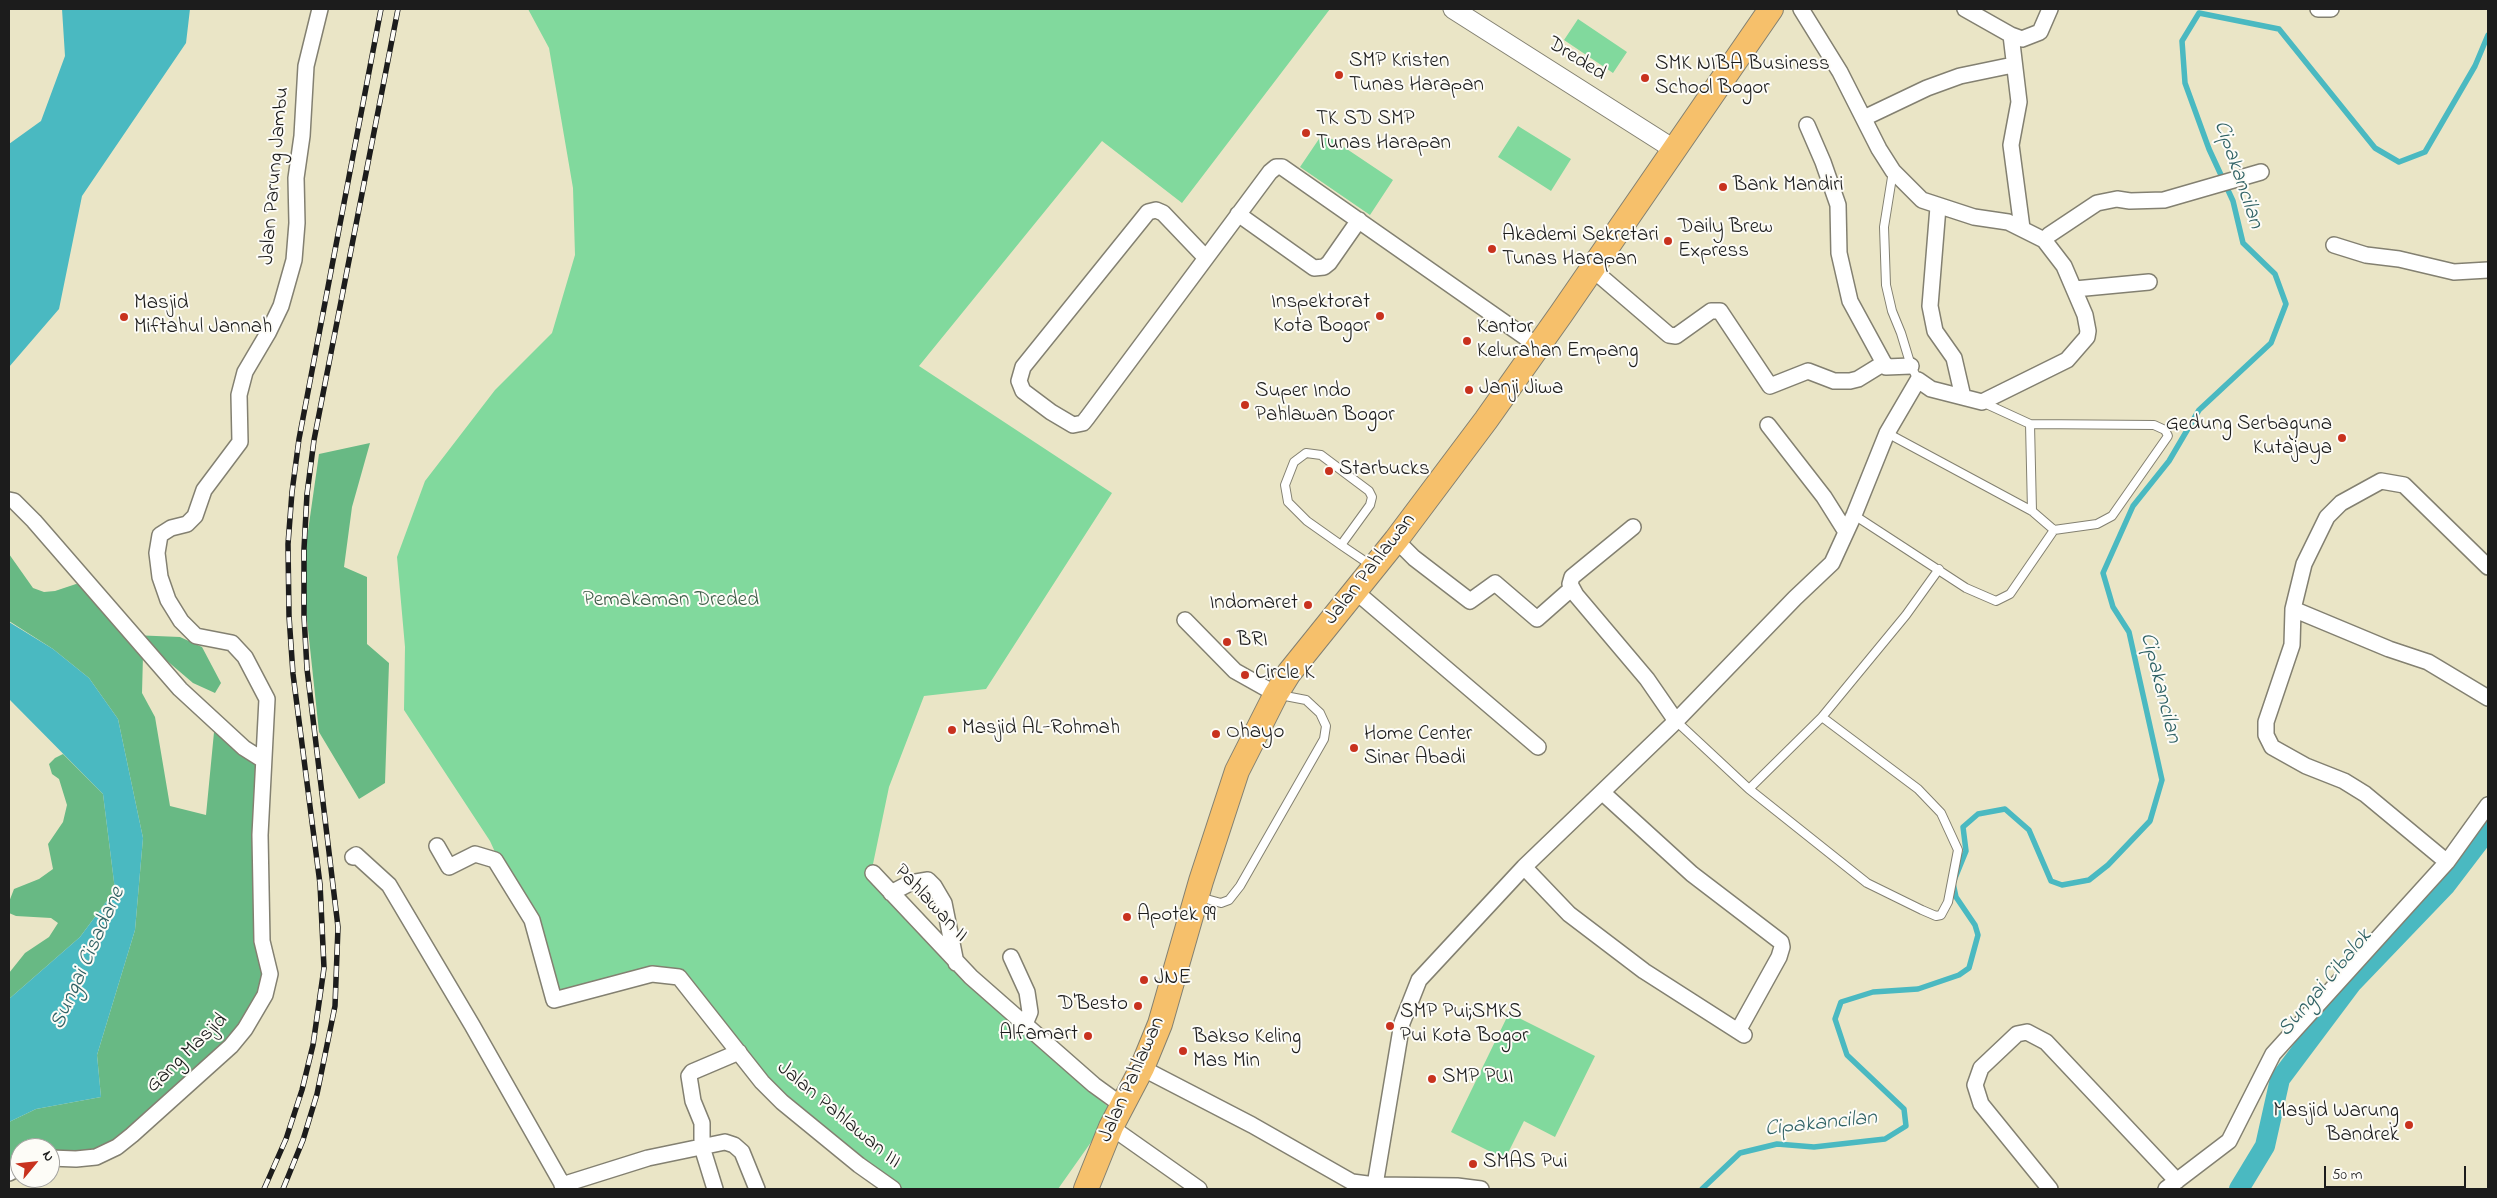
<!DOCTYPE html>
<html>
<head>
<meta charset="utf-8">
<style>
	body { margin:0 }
	#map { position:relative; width:2497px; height:1198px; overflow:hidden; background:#eae5c6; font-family:"Indie Flower",sans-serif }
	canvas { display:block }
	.frame { position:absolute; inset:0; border:10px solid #1c1c1c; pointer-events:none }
	.north { position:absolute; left:10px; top:1138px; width:50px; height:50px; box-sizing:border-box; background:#fdfcf7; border:1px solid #a3a29f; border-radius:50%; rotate:62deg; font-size:14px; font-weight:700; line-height:20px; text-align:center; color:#1c1c1c }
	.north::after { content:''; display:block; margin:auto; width:18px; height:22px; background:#c8321e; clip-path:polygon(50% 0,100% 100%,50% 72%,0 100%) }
	.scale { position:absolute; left:2324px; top:1166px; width:142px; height:22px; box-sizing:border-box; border:2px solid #1c1c1c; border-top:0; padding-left:6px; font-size:15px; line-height:18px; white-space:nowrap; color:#1c1c1c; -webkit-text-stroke:4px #fdfcf7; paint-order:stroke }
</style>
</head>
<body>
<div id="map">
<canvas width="2497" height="1198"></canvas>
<div class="frame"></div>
<div class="north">N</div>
<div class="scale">50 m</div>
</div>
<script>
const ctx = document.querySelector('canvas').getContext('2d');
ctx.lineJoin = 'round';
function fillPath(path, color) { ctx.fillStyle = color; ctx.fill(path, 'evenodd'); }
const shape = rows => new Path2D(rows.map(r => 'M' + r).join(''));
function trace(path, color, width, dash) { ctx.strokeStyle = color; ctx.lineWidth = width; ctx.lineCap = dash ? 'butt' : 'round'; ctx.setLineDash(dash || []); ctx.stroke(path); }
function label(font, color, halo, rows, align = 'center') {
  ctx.font = font + ' "Indie Flower",sans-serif'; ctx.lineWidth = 4; ctx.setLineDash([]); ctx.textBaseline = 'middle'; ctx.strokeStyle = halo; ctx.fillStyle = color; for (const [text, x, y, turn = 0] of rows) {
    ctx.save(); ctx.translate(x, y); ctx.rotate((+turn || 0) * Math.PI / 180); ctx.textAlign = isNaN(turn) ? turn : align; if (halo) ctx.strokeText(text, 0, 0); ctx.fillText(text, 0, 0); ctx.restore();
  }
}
fillPath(shape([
	[528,9,1330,9,1182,203,1102,141,919,366,1112,493,986,689,924,696,889,787,873,864,959,973,1113,1111,1058,1189,901,1189,853,1164,748,1073,678,976,553,1006,525,918,490,841,404,710,405,647,397,557,425,481,495,390,552,333,575,255,573,188,549,48],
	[1578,19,1627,52,1613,73,1564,40],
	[1518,126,1571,159,1551,191,1498,157],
	[1323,133,1393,180,1370,215,1300,167],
	[1509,1013,1595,1056,1555,1137,1524,1121,1505,1159,1451,1132]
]), '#81d99d');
fillPath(shape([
	[370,443,352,507,344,567,367,577,367,644,389,663,385,783,359,799,319,732,302,573,319,454],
	[9,554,33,588,44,592,55,591,76,584,82,585,132,635,180,637,202,647,221,683,215,693,193,683,166,660,155,655,143,655,142,693,155,717,170,806,206,815,215,722,263,760,270,974,245,1029,117,1147,50,1158,50,1148,20,1148,20,1166,9,1173,9,1122,36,1109,101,1097,97,1055,135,930,143,838,118,719,89,678,53,649,9,621],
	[63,754,103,794,115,890,80,937,9,999,9,973,25,953,49,937,58,923,51,918,16,916,9,913,9,902,14,889,39,879,53,869,48,844,63,822,67,805,59,779,52,774,49,764,55,758]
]), '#68b984');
fillPath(shape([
	[62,9,190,9,186,43,82,196,59,309,9,367,9,144,41,121,65,56],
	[9,622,53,649,89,678,118,719,143,838,135,930,97,1055,101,1097,36,1109,9,1122,9,999,80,937,115,890,103,794,9,699]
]), '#4ab9c1');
trace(shape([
	[1702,1189,1740,1153,1777,1144,1814,1147,1885,1139,1906,1126,1904,1109,1847,1055,1835,1019,1841,1002,1873,992,1918,989,1959,975,1969,968,1978,935,1975,925,1956,897,1953,883,1966,851,1963,827,1978,814,2005,809,2029,830,2051,881,2062,885,2089,880,2108,865,2150,821,2162,780,2129,632,2113,607,2103,573,2133,506,2169,461,2199,410,2271,343,2286,304,2275,274,2243,243,2233,201,2209,149,2185,83,2182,41,2199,13,2279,29,2375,148,2399,162,2425,152,2475,66,2488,35]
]), '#4ab9c1', 5.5);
trace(shape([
	[2239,1189,2265,1146,2280,1079,2352,983,2446,885,2488,830]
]), '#4ab9c1', 20);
const service = shape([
	[1893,171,1884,227,1886,285,1892,311,1901,333,1911,366,1918,380],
	[1982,402,2030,424,2032,511],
	[1887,433,2032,511,2054,530,2097,524,2112,516,2168,436,2165,430,2154,425,2030,424],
	[1854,515,1966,588,1996,601,2010,594,2054,530],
	[1341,545,1370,505,1372,497,1369,491,1321,455,1306,453,1294,462,1285,485,1288,502,1307,521,1341,545,1372,566],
	[1676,721,1749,789,1867,883,1922,910,1936,916,1941,915,1948,902,1958,850,1941,813,1918,789,1822,717],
	[1749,789,1822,717,1906,615,1939,569],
	[1199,897,1221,903,1229,900,1240,886,1324,739,1326,726,1320,713,1306,700,1280,695]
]);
const minor = shape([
	[1965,9,2011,35,2022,39,2040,32,2050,9],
	[2318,9,2331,9],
	[2011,35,2019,102,2011,145,2022,228],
	[1864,118,1927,88,1960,76,2013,65],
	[1807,125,1823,162,1838,205,1839,253,1850,301,1886,367,1911,366],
	[1938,207,1930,306,1935,331,1954,358,1963,397],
	[1238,214,1314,268,1324,267,1329,263,1359,220],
	[2044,240,2049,235,2097,203,2117,199,2130,201,2164,200,2261,172],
	[2334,245,2366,255,2399,259,2454,272,2488,270],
	[1206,258,1163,213,1156,210,1148,212,1023,367,1019,381,1023,391,1051,412,1073,425,1083,423,1087,418,1270,172,1276,167,1282,167,1538,346],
	[1592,269,1669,335,1676,336,1711,311,1720,311,1770,386,1808,371,1834,381,1850,381,1858,379,1884,363],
	[2075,289,2149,282],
	[1768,425,1824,497,1846,532],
	[9,500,14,501,34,521,180,689,244,748,263,760],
	[1633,527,1572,577,1570,584,1576,595,1647,679,1676,721],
	[1396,540,1414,558,1470,601,1495,583,1537,619,1571,589],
	[1355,591,1538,747],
	[2293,609,2389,649,2428,662,2488,698],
	[1185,620,1235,671,1276,694],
	[1603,793,1692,874,1781,942,1782,947,1779,957,1738,1031],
	[437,846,449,867,475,854,495,860,532,920,554,1000,652,974,679,977,762,1082,782,1102,859,1165,893,1189],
	[353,857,356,855,389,885,472,1025,565,1189],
	[2447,862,2365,794,2344,781,2306,766,2272,747,2266,735,2266,722,2292,645,2293,609,2304,564,2327,517,2341,503,2381,481,2404,485,2488,567],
	[1524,867,1569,914,1644,971,1744,1035],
	[873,873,971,977,1094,1085,1123,1106],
	[891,893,910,883,928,880,934,886,944,903,956,963],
	[1011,957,1027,992,1030,1012,1025,1024],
	[1142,1068,1252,1125,1352,1182,1375,1185,1457,1186,1481,1189],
	[1111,1127,1199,1189],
	[50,1158,76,1159,96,1157,117,1147,132,1135,231,1046,245,1029,265,995,270,974,262,941,260,835,267,699,245,657,232,643,196,636,181,621,168,600,160,577,157,553,160,535,171,528,187,524,195,516,204,490,240,442,239,395,245,372,268,333,281,306,294,260,297,223,296,178,302,136,306,66,320,9],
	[9,1173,20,1167],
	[562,1185,648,1158,725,1142,734,1145,742,1152,757,1189],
	[1375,1185,1402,1023,1419,980,1524,867,1676,721,1795,598,1832,563,1854,515,1887,433,1918,380,1931,389,1982,402,2067,360,2087,337,2088,331,2085,315,2064,266,2044,240,2008,222,1974,217,1922,200,1893,171,1879,149,1840,72,1801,9],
	[715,1189,702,1147,702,1123,693,1101,689,1076,692,1072,739,1052],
	[2050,1189,1981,1104,1975,1085,1981,1068,2017,1034,2027,1032,2046,1042,2177,1181],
	[2166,1189,2229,1141,2273,1054,2447,862,2488,805]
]);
const tertiary = shape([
	[1453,9,1675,150]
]);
const primary = shape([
	[1086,1189,1111,1127,1142,1068,1160,1024,1201,881,1237,771,1276,694,1289,673,1396,540,1486,420,1561,314,1771,9]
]);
trace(service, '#838071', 10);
trace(minor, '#838071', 18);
trace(tertiary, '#838071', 21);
trace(primary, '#838071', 26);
trace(service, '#fff', 8);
trace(minor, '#fff', 15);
trace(tertiary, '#fff', 19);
trace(primary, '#f6c06b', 24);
const rail = shape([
	[264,1189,286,1139,302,1090,313,1045,324,968,320,884,293,674,289,616,288,544,292,492,299,439,381,9],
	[283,1189,303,1140,317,1094,335,1006,338,927,307,669,304,616,304,549,307,494,314,440,398,9]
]);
trace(rail, '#1c1c1c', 5.5);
trace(rail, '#fdfcf7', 4, [11]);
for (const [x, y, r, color] of [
	[1339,75,5,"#c8321e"],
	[1645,78,5,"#c8321e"],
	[1306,133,5,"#c8321e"],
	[1723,187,5,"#c8321e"],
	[1668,241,5,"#c8321e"],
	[1492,249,5,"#c8321e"],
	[1380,316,5,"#c8321e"],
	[124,317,5,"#c8321e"],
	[1467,341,5,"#c8321e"],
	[1469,390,5,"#c8321e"],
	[1245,405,5,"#c8321e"],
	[2342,438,5,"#c8321e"],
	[1329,471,5,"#c8321e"],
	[1308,605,5,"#c8321e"],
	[1227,642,5,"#c8321e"],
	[1245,675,5,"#c8321e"],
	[952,730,5,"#c8321e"],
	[1216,734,5,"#c8321e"],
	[1354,748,5,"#c8321e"],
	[1127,917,5,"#c8321e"],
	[1144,980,5,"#c8321e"],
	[1138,1006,5,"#c8321e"],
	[1390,1026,5,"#c8321e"],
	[1088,1036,5,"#c8321e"],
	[1183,1051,5,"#c8321e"],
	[1432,1079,5,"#c8321e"],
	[2409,1125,5,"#c8321e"],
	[1473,1164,5,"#c8321e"]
]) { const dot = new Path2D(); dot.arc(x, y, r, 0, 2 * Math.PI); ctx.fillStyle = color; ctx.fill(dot); trace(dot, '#fdfcf7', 2); }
label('21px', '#1c1c1c', '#fdfcf7', [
	["Dreded",1576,60,32],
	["Jalan Parung Jambu",276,176,-85],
	["Jalan Pahlawan",1371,570,-52],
	["Pahlawan II",930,904,47],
	["Gang Masjid",188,1054,-44],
	["Jalan Pahlawan",1133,1080,-66],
	["Jalan Pahlawan III",838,1116,40]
]);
label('21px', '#1c1c1c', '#fdfcf7', [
	["SMP Kristen",1349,63],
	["Tunas Harapan",1349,87],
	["SMK NIBA Business",1655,66],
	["School Bogor",1655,90],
	["TK SD SMP",1316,121],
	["Tunas Harapan",1316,145],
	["Bank Mandiri",1733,187],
	["Daily Brew",1678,229],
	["Express",1678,253],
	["Akademi Sekretari",1502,237],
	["Tunas Harapan",1502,261],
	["Inspektorat",1370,304,"right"],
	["Kota Bogor",1370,328,"right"],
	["Masjid",134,305],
	["Miftahul Jannah",134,329],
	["Kantor",1477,329],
	["Kelurahan Empang",1477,353],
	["Janji Jiwa",1479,390],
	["Super Indo",1255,393],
	["Pahlawan Bogor",1255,417],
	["Gedung Serbaguna",2332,426,"right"],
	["Kutajaya",2332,450,"right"],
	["Starbucks",1339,471],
	["Indomaret",1298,605,"right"],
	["BRI",1237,642],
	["Circle K",1255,675],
	["Masjid AL-Rohmah",962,730],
	["Ohayo",1226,734],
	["Home Center",1364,736],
	["Sinar Abadi",1364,760],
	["Apotek 99",1137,917],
	["JNE",1154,980],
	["D'Besto",1128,1006,"right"],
	["SMP Pui;SMKS",1400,1014],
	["Pui Kota Bogor",1400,1038],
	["Alfamart",1078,1036,"right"],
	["Bakso Keling",1193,1039],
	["Mas Min",1193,1063],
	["SMP PUI",1442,1079],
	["Masjid Warung",2399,1113,"right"],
	["Bandrek",2399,1137,"right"],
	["SMAS Pui",1483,1164]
], 'left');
label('21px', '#3f5e49', '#fdfcf7', [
	["Pemakaman Dreded",671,602]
]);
label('italic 22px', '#316366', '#fdfcf7', [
	["Cipakancilan",2237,175,71],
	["Cipakancilan",2159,688,76],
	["Sungai Cisadane",89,959,-66],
	["Sungai Cibalok",2326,984,-50],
	["Cipakancilan",1821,1125,-6]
]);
</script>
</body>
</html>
